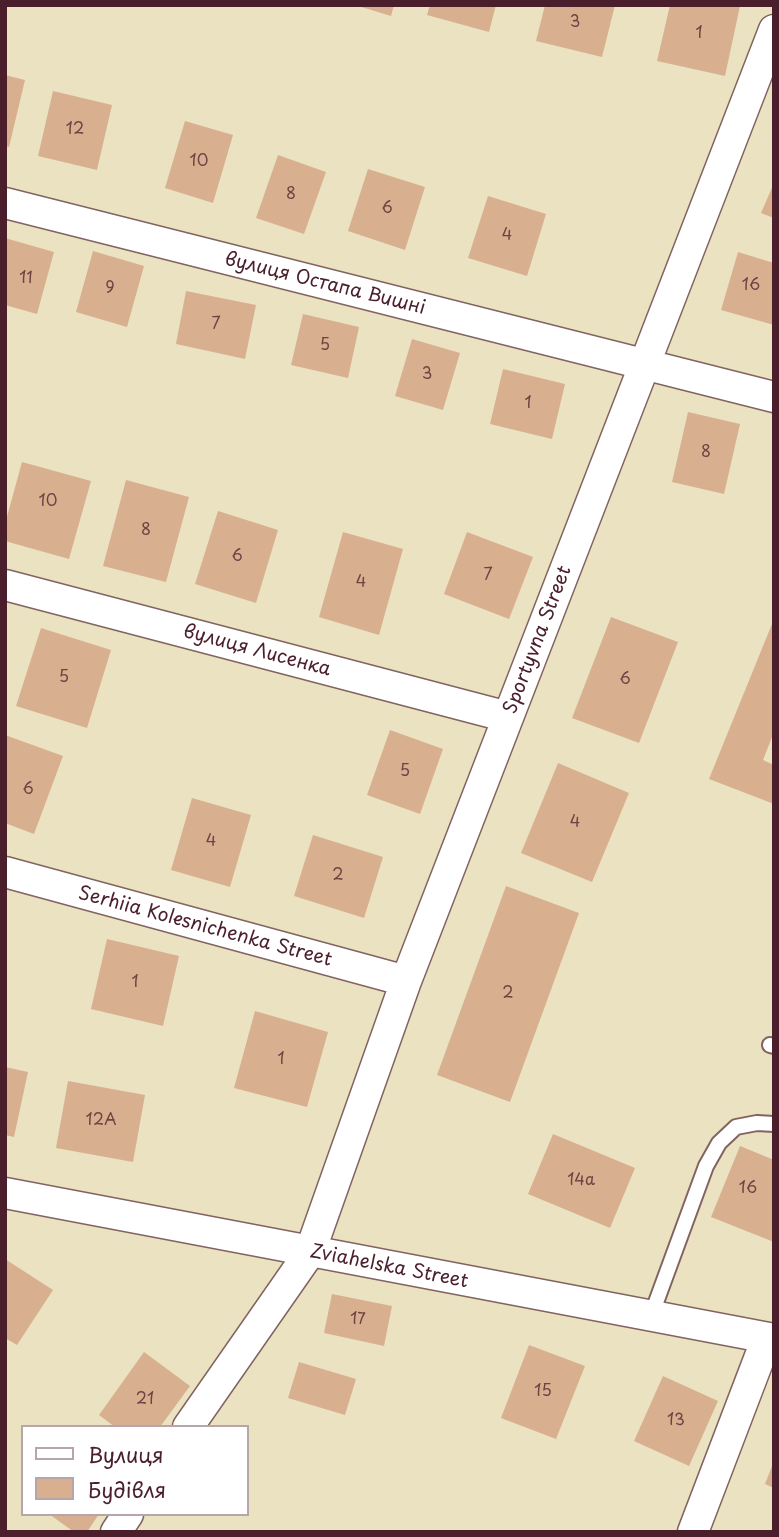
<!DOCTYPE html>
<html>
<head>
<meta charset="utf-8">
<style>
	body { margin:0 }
	#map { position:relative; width:779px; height:1537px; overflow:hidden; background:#eae2c1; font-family:"Playpen Sans",sans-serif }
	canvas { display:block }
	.frame { position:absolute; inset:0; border:7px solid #4a1f2b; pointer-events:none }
	.legend { position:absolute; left:21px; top:1425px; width:228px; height:91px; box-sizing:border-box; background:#fff; border:2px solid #b7a5aa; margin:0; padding:9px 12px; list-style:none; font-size:21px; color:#4a1f2b }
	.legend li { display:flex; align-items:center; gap:14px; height:35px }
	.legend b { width:35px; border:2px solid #b7a5aa }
</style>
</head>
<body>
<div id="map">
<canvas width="779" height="1537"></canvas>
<div class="frame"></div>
<ul class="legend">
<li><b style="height:9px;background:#fff"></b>Вулиця</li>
<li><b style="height:19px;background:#d9b08f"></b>Будівля</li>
</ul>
</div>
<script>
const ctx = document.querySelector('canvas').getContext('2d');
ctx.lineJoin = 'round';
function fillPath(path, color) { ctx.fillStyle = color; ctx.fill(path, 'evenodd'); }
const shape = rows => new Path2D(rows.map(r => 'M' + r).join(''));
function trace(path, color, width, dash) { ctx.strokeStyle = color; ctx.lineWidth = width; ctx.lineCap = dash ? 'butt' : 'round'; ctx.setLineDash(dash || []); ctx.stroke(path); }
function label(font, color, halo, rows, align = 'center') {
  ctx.font = font + ' "Playpen Sans",sans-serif'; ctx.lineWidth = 7; ctx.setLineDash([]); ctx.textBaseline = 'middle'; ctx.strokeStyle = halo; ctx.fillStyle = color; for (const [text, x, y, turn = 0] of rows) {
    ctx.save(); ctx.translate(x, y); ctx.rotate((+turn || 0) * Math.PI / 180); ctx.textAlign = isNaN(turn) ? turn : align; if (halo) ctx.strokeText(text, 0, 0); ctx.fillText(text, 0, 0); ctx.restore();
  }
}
fillPath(shape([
	[355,5,394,5,391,16],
	[430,5,496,5,489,32,427,15],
	[545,5,615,5,602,57,536,41],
	[670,5,740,6,725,76,657,61],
	[5,75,25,80,9,147,5,146],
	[53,91,112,105,97,170,38,156],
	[185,121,233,135,213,203,165,188],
	[278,155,326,172,304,234,256,218],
	[368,169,425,187,405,250,348,231],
	[774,183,774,218,761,213],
	[488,196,546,214,527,276,468,258],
	[5,238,54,252,37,314,5,305],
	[93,251,144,266,127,327,76,312],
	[738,252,774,263,774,325,721,310],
	[186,291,256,305,245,359,176,344],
	[303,314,359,327,348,378,291,365],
	[412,339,460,353,443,410,395,396],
	[503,369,565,384,552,439,490,424],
	[688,412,740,424,724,494,672,482],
	[22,462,91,481,69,559,5,541,5,524],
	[126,480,189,497,166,582,103,566],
	[218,511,278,530,256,603,195,584],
	[343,532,403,549,379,635,319,617],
	[467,532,533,557,509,619,444,594],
	[611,617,678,642,639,743,572,718],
	[774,619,774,732,763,760,774,765,774,804,709,779],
	[41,628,111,650,87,728,16,706],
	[390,730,443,749,420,814,367,795],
	[5,735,63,756,34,834,5,823],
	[558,763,629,793,592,882,521,853],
	[192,798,251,815,230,887,171,870],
	[313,835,383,857,364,918,294,896],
	[506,886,579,913,510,1102,437,1075],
	[107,939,179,956,163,1026,91,1009],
	[255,1011,328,1032,307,1107,234,1088],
	[5,1067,28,1072,14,1137,5,1135],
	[68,1081,145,1095,133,1162,56,1148],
	[553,1134,635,1168,610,1228,528,1194],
	[740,1146,774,1160,774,1242,711,1217],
	[5,1259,53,1290,17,1345,5,1338],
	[332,1294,392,1306,384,1346,324,1333],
	[529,1345,585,1366,556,1439,501,1418],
	[144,1352,190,1386,160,1427,115,1427,99,1415],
	[299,1362,356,1379,345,1415,288,1398],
	[663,1376,718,1401,689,1466,634,1441],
	[774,1461,774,1488,765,1484],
	[49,1514,99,1514,87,1532,74,1532]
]), '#d9b08f');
const service = shape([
	[770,1045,774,1046],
	[651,1316,706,1166,719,1143,736,1127,757,1123,774,1124]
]);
const minor = shape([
	[5,203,774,397],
	[5,585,508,717],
	[5,872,406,981],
	[5,1193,774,1339],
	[188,1427,310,1252,406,981,774,30],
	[116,1532,128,1514],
	[693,1532,767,1338]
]);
trace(service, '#826360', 18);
trace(minor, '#826360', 33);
trace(service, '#fff', 14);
trace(minor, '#fff', 30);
label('16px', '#6e4344', null, [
	["3",575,23],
	["1",699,34],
	["12",75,130],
	["10",199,162],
	["8",291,195],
	["6",387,209],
	["4",507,236],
	["11",26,279],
	["16",751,286],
	["9",110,289],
	["7",216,325],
	["5",325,346],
	["3",427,375],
	["1",528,404],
	["8",706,453],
	["10",48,502],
	["8",146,531],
	["6",237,557],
	["7",488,576],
	["4",361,583],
	["5",64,678],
	["6",625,680],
	["5",405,772],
	["6",28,790],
	["4",575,823],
	["4",211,842],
	["2",338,876],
	["1",135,983],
	["2",508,994],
	["1",281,1060],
	["12А",101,1121],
	["14а",581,1181],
	["16",748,1189],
	["17",358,1320],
	["15",543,1392],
	["21",145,1400],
	["13",676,1421]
]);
label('19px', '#4a1f2b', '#fff', [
	["вулиця Остапа Вишні",325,284,14],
	["Sportyvna Street",538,640,-69],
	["вулиця Лисенка",257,651,15],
	["Serhiia Kolesnichenka Street",205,927,15],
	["Zviahelska Street",389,1267,11]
]);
</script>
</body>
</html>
